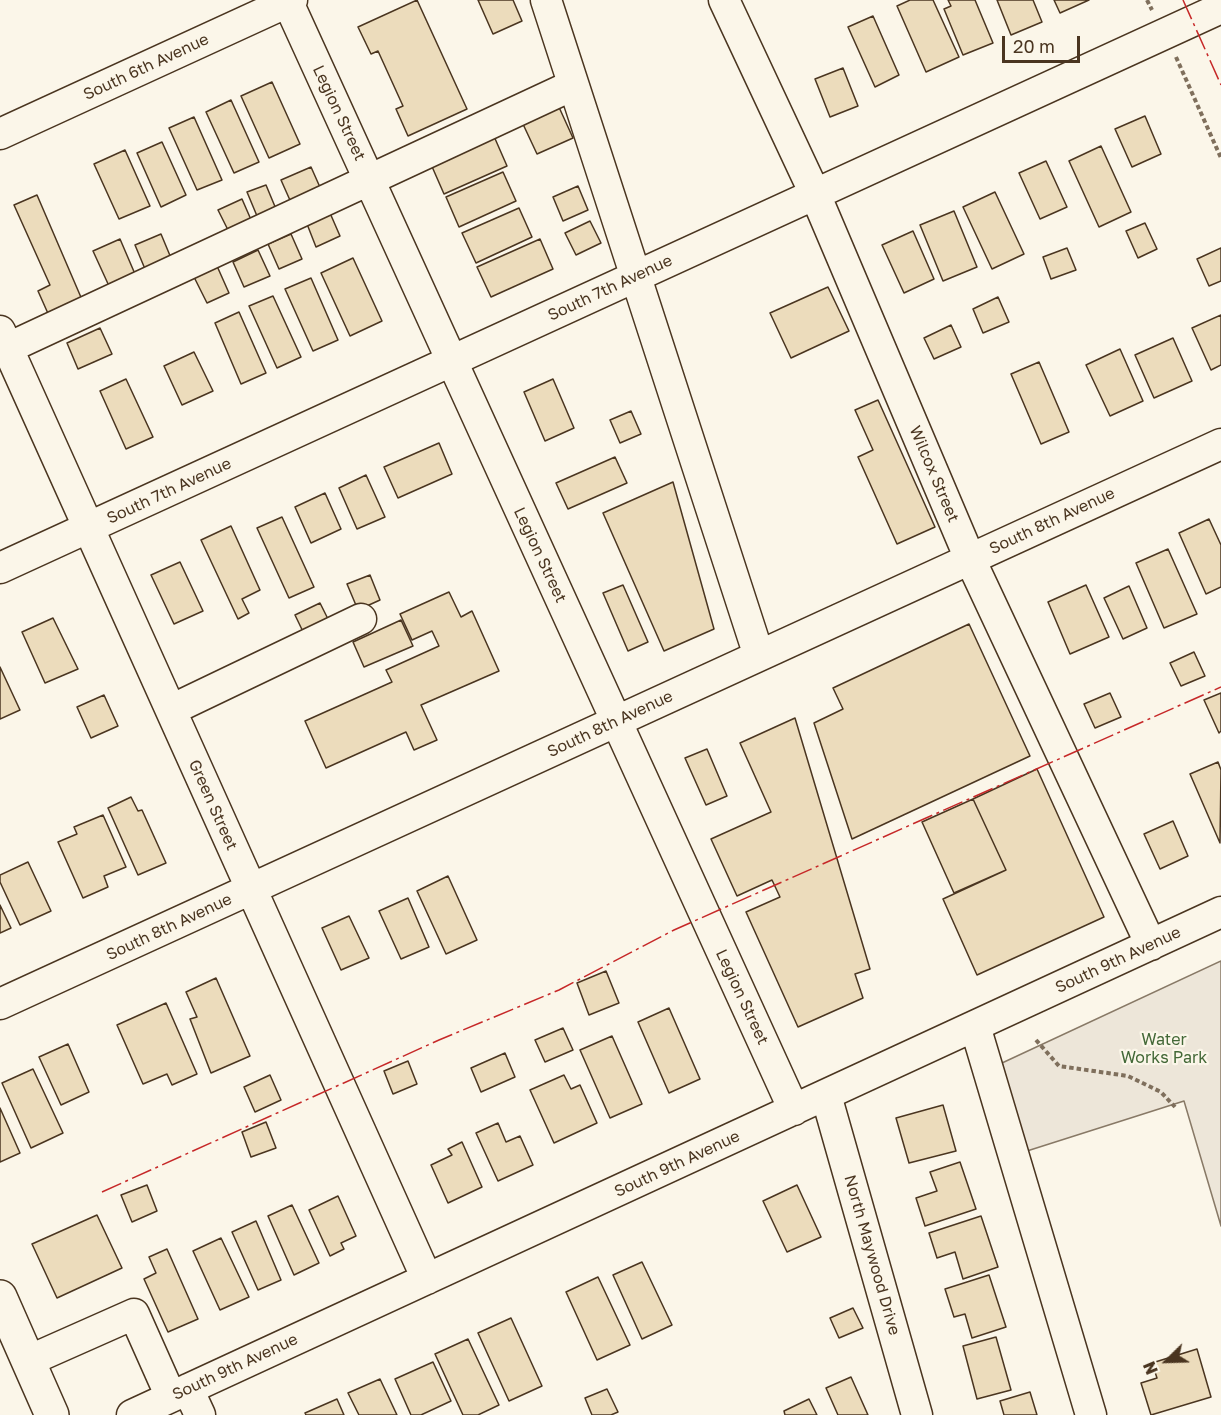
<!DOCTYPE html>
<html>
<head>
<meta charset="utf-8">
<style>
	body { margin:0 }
	#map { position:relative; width:1221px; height:1415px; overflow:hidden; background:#fbf6e9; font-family:"Golos Text",sans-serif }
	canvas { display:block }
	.north { position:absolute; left:1137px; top:1331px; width:60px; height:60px; -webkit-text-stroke:4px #fbf6e9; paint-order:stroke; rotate:247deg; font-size:16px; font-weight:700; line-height:24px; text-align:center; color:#4a3520 }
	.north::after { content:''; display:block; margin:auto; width:21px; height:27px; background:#4a3520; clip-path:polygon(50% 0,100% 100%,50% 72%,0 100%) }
	.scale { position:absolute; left:1002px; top:36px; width:78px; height:27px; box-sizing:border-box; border:3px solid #4a3520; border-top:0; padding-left:8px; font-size:18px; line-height:21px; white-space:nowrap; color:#4a3520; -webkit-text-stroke:4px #fbf6e9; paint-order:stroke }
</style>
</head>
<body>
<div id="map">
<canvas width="1221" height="1415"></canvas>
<div class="north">N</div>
<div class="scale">20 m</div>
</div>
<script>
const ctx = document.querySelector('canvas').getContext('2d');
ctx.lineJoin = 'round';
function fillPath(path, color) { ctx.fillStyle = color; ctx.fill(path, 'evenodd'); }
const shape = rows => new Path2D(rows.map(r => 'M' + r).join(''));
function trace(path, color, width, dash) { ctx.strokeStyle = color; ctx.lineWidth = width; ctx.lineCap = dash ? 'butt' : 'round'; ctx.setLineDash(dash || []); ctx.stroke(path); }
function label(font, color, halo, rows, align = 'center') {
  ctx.font = font + ' "Golos Text",sans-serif'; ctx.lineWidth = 4.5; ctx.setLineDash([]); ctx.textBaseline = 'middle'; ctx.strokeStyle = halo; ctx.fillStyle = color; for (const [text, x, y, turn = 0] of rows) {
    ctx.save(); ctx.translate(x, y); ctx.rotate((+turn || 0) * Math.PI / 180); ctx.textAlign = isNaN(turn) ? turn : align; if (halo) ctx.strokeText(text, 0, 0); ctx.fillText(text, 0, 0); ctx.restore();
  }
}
const green = shape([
	[1221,961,1221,1226,1184,1101,1027,1151,1002,1063,1221,961]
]);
fillPath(green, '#ede6d9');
trace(green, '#887966', 1.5);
const building = shape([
	[417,0,467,109,408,136,396,109,403,106,378,51,371,54,358,27,417,0],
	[478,0,513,0,522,21,493,34,478,0],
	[910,0,933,0,959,57,926,72,897,6,910,0],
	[948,0,975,0,993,43,963,55,944,9,951,6,948,0],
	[997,0,1033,0,1042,22,1011,35,997,0],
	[1054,0,1089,0,1060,13,1054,0],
	[873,16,899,75,875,87,848,27,873,16],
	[843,68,858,106,830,117,815,79,843,68],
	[272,82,300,144,269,158,241,96,272,82],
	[231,100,259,162,234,173,206,112,231,100],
	[558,105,573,138,537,154,522,122,558,105],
	[1145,116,1161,154,1132,167,1115,129,1145,116],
	[194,117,222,180,197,190,169,128,194,117],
	[493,134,507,166,444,194,430,162,493,134],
	[162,142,186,195,161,207,137,153,162,142],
	[1101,146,1131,212,1099,227,1069,161,1101,146],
	[125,150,150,206,119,219,94,164,125,150],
	[1046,161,1067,207,1040,219,1019,173,1046,161],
	[311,167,323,194,293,207,281,180,311,167],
	[503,172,516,201,459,227,446,197,503,172],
	[266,185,276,209,257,216,247,192,266,185],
	[578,186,588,210,563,221,553,197,578,186],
	[995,192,1024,254,992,269,963,207,995,192],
	[37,195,83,302,50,318,38,291,50,285,14,205,37,195],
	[242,199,252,222,229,232,218,210,242,199],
	[519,208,532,237,476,263,462,233,519,208],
	[954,211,977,267,943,281,920,225,954,211],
	[330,213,340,236,316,247,307,224,330,213],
	[590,221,601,243,576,255,565,233,590,221],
	[1145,223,1157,249,1138,258,1126,231,1145,223],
	[913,231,934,279,904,293,882,245,913,231],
	[161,234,171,258,145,269,135,245,161,234],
	[291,234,302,259,279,269,268,244,291,234],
	[120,239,135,274,109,286,93,251,120,239],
	[540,239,553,269,491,297,477,267,540,239],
	[1067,248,1076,270,1051,279,1043,257,1067,248],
	[1221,248,1221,281,1209,286,1197,259,1221,248],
	[258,250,270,276,244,287,233,262,258,250],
	[353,258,382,321,350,336,321,273,353,258],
	[217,266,229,293,207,303,194,277,217,266],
	[311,278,338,340,313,351,285,289,311,278],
	[828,287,849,331,791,358,770,313,828,287],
	[273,296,301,357,277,368,249,306,273,296],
	[998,297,1009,322,983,333,973,309,998,297],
	[239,312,266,373,241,384,215,323,239,312],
	[1221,315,1221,365,1211,370,1192,328,1221,315],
	[951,325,961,347,934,359,924,338,951,325],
	[100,328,112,354,78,369,67,343,100,328],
	[1173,338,1192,381,1154,398,1135,355,1173,338],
	[1120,349,1143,401,1110,416,1086,365,1120,349],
	[194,352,213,391,182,405,164,366,194,352],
	[1039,362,1069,432,1041,444,1011,374,1039,362],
	[126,379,153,437,126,449,100,391,126,379],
	[553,379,574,428,545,441,524,392,553,379],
	[878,400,935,527,897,544,858,457,873,450,855,410,878,400],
	[631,411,641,434,620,443,610,420,631,411],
	[439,443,452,474,398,498,384,467,439,443],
	[615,457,627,483,568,509,556,483,615,457],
	[366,475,385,517,357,529,339,488,366,475],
	[673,482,714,629,664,651,603,513,673,482],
	[325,493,341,529,311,543,295,507,325,493],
	[282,517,314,587,289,598,257,528,282,517],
	[1209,519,1221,545,1221,587,1206,594,1179,533,1209,519],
	[231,526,260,590,242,599,249,613,238,619,201,540,231,526],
	[1168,549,1197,614,1164,628,1136,563,1168,549],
	[180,562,203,611,174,624,151,575,180,562],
	[370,575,380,600,358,610,347,584,370,575],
	[623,585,648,642,628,651,603,593,623,585],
	[1086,585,1109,637,1070,654,1048,602,1086,585],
	[1129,586,1147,628,1123,639,1104,598,1129,586],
	[449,592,461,617,472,611,499,671,421,705,437,740,414,750,406,732,326,768,305,721,392,682,386,670,439,646,432,631,412,640,400,614,449,592],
	[320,603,332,627,307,640,295,615,320,603],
	[53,618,78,669,45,683,22,632,53,618],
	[401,620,413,646,364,667,353,642,401,620],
	[969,624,1030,756,852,839,814,723,843,709,833,688,969,624],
	[1194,652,1205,676,1181,686,1170,663,1194,652],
	[0,667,20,710,0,719,0,667],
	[1110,693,1121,717,1095,728,1084,704,1110,693],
	[1221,693,1221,731,1219,733,1204,700,1221,693],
	[104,695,118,726,91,738,77,707,104,695],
	[795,718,870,969,855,974,863,998,798,1027,746,912,780,897,772,880,737,896,711,839,771,812,740,743,795,718],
	[707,749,727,796,706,805,685,758,707,749],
	[1218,762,1221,770,1220,843,1190,774,1218,762],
	[1037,769,1104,917,977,975,943,899,1006,870,973,799,1037,769],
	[131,797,138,811,142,810,166,863,138,875,108,808,131,797],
	[973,799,1006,870,954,893,922,822,973,799],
	[103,815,126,867,104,876,108,887,83,898,58,842,77,834,74,827,103,815],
	[1173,821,1188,856,1160,869,1144,834,1173,821],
	[28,862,51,911,20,925,0,882,0,875,28,862],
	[448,876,477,940,446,954,417,891,448,876],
	[408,898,429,947,401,959,379,911,408,898],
	[0,905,11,928,0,933,0,905],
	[349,916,369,958,341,970,322,928,349,916],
	[606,971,619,1003,589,1015,577,983,606,971],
	[216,978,250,1056,211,1073,190,1019,197,1017,186,992,216,978],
	[166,1003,197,1074,172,1085,167,1074,143,1084,117,1025,166,1003],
	[669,1008,700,1079,669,1093,638,1022,669,1008],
	[563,1028,573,1050,545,1062,535,1040,563,1028],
	[612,1036,642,1104,610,1118,580,1050,612,1036],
	[68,1044,89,1092,61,1105,39,1057,68,1044],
	[505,1053,515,1077,481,1092,471,1068,505,1053],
	[408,1061,417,1084,393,1094,384,1071,408,1061],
	[33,1069,63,1133,31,1148,2,1083,33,1069],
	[270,1075,281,1100,255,1112,244,1087,270,1075],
	[564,1075,571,1089,580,1085,597,1123,554,1143,530,1090,564,1075],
	[943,1105,956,1151,909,1163,896,1118,943,1105],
	[0,1108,20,1153,0,1162,0,1108],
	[266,1122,276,1148,251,1157,242,1132,266,1122],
	[498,1123,506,1142,520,1136,533,1165,498,1181,476,1133,498,1123],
	[462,1142,482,1187,448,1203,431,1165,452,1155,448,1149,462,1142],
	[960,1162,976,1209,925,1226,916,1198,937,1191,930,1172,960,1162],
	[147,1185,157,1211,132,1222,121,1195,147,1185],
	[797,1185,821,1237,787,1252,763,1201,797,1185],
	[338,1196,356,1236,341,1243,344,1249,330,1256,309,1210,338,1196],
	[292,1205,319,1263,294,1275,268,1216,292,1205],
	[97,1215,122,1268,57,1298,32,1244,97,1215],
	[981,1216,998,1267,963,1279,955,1252,937,1258,929,1233,981,1216],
	[256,1221,281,1280,258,1290,232,1232,256,1221],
	[221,1238,249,1297,220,1310,193,1251,221,1238],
	[167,1249,198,1319,168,1332,144,1279,156,1273,149,1257,167,1249],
	[642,1262,672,1325,642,1339,613,1275,642,1262],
	[989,1275,1006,1327,972,1338,965,1314,954,1317,945,1289,989,1275],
	[598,1277,630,1345,597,1360,566,1292,598,1277],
	[853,1308,863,1328,839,1338,830,1318,853,1308],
	[511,1318,542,1386,509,1401,478,1333,511,1318],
	[996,1337,1011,1390,977,1399,963,1346,996,1337],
	[468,1339,499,1405,478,1415,463,1415,435,1354,468,1339],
	[1197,1349,1211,1397,1151,1415,1141,1383,1157,1378,1152,1363,1197,1349],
	[433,1362,451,1401,421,1415,411,1415,395,1379,433,1362],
	[851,1377,868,1415,838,1415,826,1388,851,1377],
	[380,1379,397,1415,359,1415,348,1393,380,1379],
	[607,1389,618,1412,611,1415,592,1415,585,1398,607,1389],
	[1030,1392,1037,1415,1004,1415,1000,1401,1030,1392],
	[337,1399,344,1415,306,1415,305,1413,337,1399],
	[809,1399,817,1415,785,1415,784,1411,809,1399]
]);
fillPath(building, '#ecdcbc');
trace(building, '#4a3520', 1.5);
const minor = shape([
	[287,0,794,1110],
	[546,0,759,656],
	[724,0,815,194,970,559,1151,945],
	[0,134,292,0],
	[0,331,427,1279],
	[8,348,573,85],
	[0,568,1221,8],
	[171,710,361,619],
	[0,1004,1221,444],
	[975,1026,1091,1415],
	[826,1095,917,1415],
	[28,1361,134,1314,171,1397],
	[188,1389,200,1415],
	[132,1415,1221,912]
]);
const major = shape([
	[0,1297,52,1415]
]);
trace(minor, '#4a3520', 33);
trace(major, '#4a3520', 36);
trace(shape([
	[1147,0,1152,10],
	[1176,57,1221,158],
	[1036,1040,1059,1066,1128,1076,1161,1092,1175,1107]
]), '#7f6f5c', 4, [4.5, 3]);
trace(minor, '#fbf6e9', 30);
trace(major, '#fbf6e9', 33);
trace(shape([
	[1183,0,1221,85],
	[102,1192,439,1040,559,990,674,930,1221,687]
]), '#c62828', 1.5, [21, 4.5, 3, 4.5]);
label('16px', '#4a3520', '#fbf6e9', [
	["South 6th Avenue",146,67,-25],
	["Legion Street",339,113,65],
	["South 7th Avenue",610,288,-25],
	["Wilcox Street",934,474,67],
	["South 7th Avenue",169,491,-25],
	["South 8th Avenue",1052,521,-25],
	["Legion Street",540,555,65],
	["South 8th Avenue",610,724,-25],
	["Green Street",213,805,66],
	["South 8th Avenue",169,927,-25],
	["South 9th Avenue",1118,960,-25],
	["Legion Street",742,997,65],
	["South 9th Avenue",677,1164,-25],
	["North Maywood Drive",872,1255,74],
	["South 9th Avenue",235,1367,-25]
]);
label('16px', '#436837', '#fbf6e9', [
	["Water",1164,1040],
	["Works Park",1164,1058]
]);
</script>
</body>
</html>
